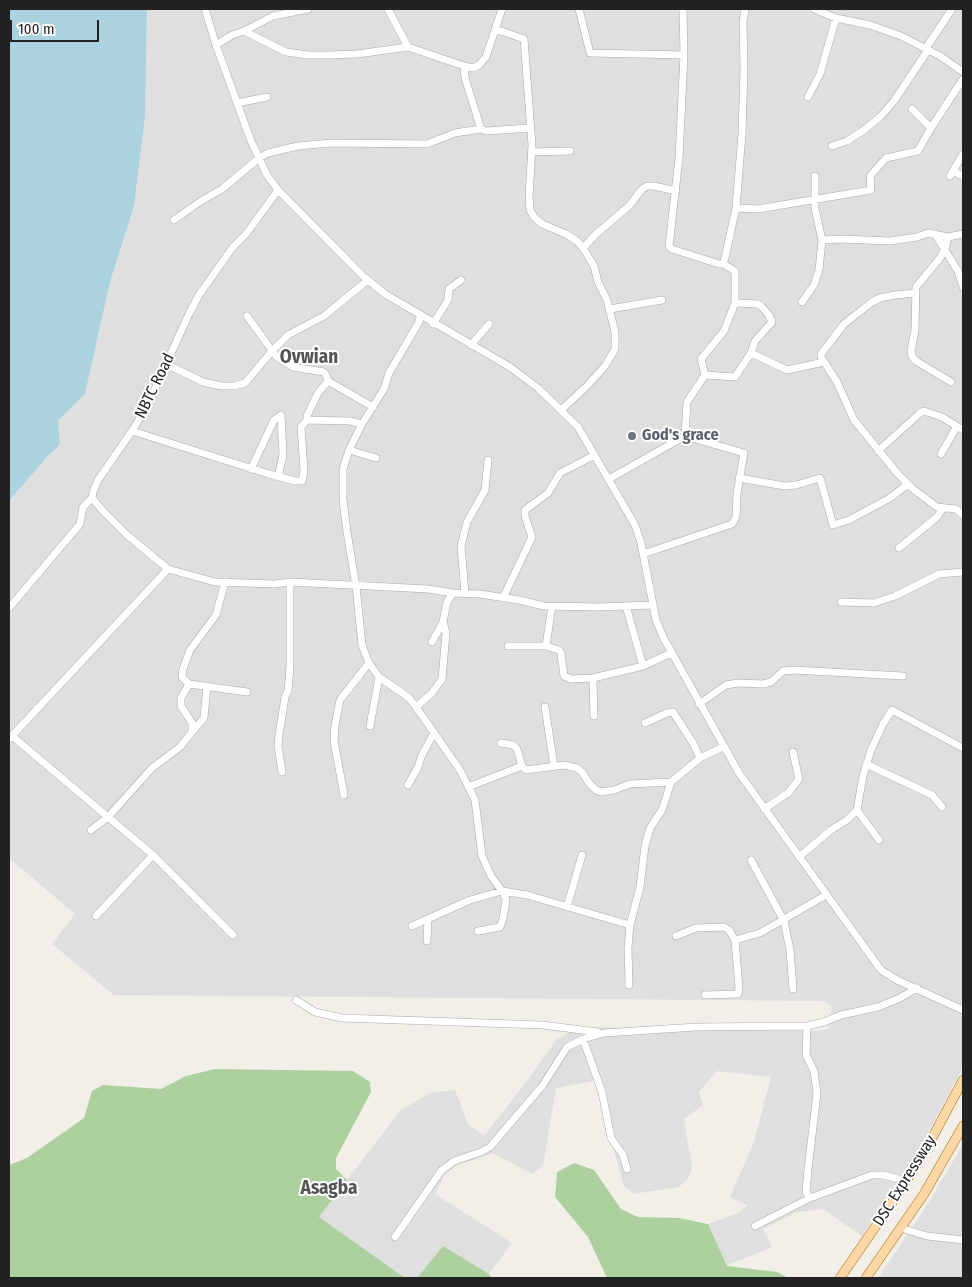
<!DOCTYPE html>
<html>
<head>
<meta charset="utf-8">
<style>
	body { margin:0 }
	#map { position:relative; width:972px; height:1287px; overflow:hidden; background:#f2efe9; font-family:"Fira Sans Condensed",sans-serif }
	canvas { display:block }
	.frame { position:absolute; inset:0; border:10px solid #222; pointer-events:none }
	.scale { position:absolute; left:10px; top:20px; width:89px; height:22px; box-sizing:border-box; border:2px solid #222; border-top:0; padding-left:6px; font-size:15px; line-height:18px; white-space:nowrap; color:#222; -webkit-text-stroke:4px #fff; paint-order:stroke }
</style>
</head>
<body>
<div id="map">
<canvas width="972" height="1287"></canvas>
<div class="frame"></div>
<div class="scale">100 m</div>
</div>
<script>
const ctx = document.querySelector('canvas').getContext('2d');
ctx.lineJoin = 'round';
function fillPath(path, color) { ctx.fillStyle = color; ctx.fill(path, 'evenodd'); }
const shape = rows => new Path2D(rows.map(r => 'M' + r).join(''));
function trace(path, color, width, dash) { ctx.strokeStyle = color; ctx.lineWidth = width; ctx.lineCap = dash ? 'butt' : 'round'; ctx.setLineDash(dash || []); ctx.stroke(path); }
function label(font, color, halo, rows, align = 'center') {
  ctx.font = font + ' "Fira Sans Condensed",sans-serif'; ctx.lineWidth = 4; ctx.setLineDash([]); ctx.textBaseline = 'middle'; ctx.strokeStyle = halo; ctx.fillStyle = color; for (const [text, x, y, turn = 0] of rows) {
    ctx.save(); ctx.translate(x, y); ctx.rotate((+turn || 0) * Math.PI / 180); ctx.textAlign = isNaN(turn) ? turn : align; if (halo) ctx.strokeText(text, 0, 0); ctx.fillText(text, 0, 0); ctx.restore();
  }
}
fillPath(shape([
	[147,9,963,9,963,1067,921,1146,862,1236,823,1209,797,1212,763,1229,772,1247,726,1266,708,1224,739,1213,747,1205,730,1197,754,1142,771,1077,717,1071,699,1092,703,1105,684,1119,692,1167,689,1177,679,1187,633,1194,624,1186,594,1081,556,1088,543,1166,532,1174,493,1153,458,1165,444,1175,435,1194,512,1243,489,1274,443,1246,417,1278,405,1278,318,1217,401,1110,430,1093,455,1090,468,1124,484,1136,527,1081,556,1040,572,1031,588,1027,817,1031,828,1029,832,1006,824,1001,114,995,52,944,75,914,9,858,9,501,48,456,60,446,58,421,85,394,110,282,134,206,145,117],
	[963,1144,963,1278,878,1278,929,1202]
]), '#e0dfdf');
fillPath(shape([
	[215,1069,353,1071,370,1082,371,1092,336,1158,336,1169,347,1180,319,1217,405,1278,9,1278,9,1165,27,1158,84,1118,92,1091,103,1085,161,1089,186,1076],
	[574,1163,594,1170,621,1209,638,1217,679,1218,708,1224,727,1266,777,1272,788,1278,607,1278,588,1237,555,1197,557,1172],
	[443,1246,489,1274,492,1278,417,1278]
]), '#add19e');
fillPath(shape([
	[9,9,147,9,145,117,134,206,110,282,85,394,58,421,60,445,48,456,9,501]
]), '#aad3df');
const minor = shape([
	[205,9,216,45,251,141,267,175,278,190,363,276,385,294,510,367,538,388,578,427,635,525,641,543,656,620,663,637,739,773,881,970,897,980,963,1010],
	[388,9,408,47],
	[579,9,590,53,684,55],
	[683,9,684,55,679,158,669,246,672,249,719,264,723,264,725,258,736,208,742,134,744,69,743,23,745,9],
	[814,9,836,18,870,25,901,36,940,56,963,72],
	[496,30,504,32,524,39,532,145,529,197,530,210,534,217,542,224,566,234,577,241,583,248,594,266,598,282,607,300,615,332,615,349,605,366,587,386,561,410],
	[244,31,273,16,308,9],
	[216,45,232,35,244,31,286,52,308,55,328,55,357,54,408,47,464,66,473,68,479,65,486,57,502,9],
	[926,48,952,9],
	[464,66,465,78,481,129],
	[808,97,820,74,836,18],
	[237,103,267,97],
	[912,109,931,128,963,79],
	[832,146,847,141,864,130,880,117,894,101,928,50],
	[532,152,570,151],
	[953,171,963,176],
	[950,176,963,154],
	[278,190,246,234,233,247,199,295,189,314,146,408,132,431,98,480,93,492,92,498,102,510,127,535,168,569,215,582,274,584,290,582,428,589,453,593,480,594,519,600,544,606,598,607,653,605],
	[736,208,758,209,871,190,870,176,886,158,918,151,931,128],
	[174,220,201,201,222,189,259,158,268,153,298,146,331,143,427,144,455,133,481,129,486,131,530,128],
	[935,234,958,271,963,287],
	[948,237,945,249,940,258,916,287,915,330,911,351,912,356,916,361,951,382],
	[822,240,842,239,890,241,917,237,928,233,948,237,963,234],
	[583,248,596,234,629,206,642,189,647,186,654,186,676,191],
	[915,293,895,295,880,298,872,302,844,324,821,354,821,357,837,382,854,420,898,474,913,489,937,507,956,509,963,515],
	[802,302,814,285,819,270,822,240,815,209,815,176],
	[610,309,662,300],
	[420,317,419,322,389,373,384,389,362,424,349,450,343,469,343,500,347,532,356,586,362,645,369,663,379,677,408,697,416,707,460,770,475,800,482,856,491,876,503,892,506,900,503,919,500,927,478,931],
	[433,324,448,300,449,289,461,280],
	[471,345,489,324],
	[751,353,787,370,824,362],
	[166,364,203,382,221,386,234,386,245,383,272,351,288,335,324,316,368,280],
	[705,375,735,377,751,353,755,341,772,322,769,315,761,306,757,304,735,303],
	[328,381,373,407],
	[307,420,350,421,362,424],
	[132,431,269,474,295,481,302,481,304,471,301,427,307,420,307,416,318,393,328,381,327,377,324,372,293,367,276,356,247,316],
	[685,436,687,402,705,375,701,359,724,331,735,303,735,271,723,264],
	[349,450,376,458],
	[878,451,920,413,924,411,942,417,963,430],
	[941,454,957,426],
	[251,469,274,420,281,415,283,455,278,477],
	[739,478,785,486,796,485,820,478,833,525,849,520,890,498,908,484],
	[609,479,685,436,744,453,737,494,736,517,732,524,643,554],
	[899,548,937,517,943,508],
	[225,582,216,615,190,650,183,669,182,677,189,684,247,692],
	[465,593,461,546,467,522,485,490,488,460],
	[503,598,532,537,525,516,525,510,548,493,560,473,595,455],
	[841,602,874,603,895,596,939,574,963,572],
	[626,606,643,666],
	[9,608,80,524,83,507,92,498],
	[432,642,443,622],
	[508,646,546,646,552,606],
	[546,646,559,650,561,653,564,676,571,679,593,678,643,666,671,653],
	[593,678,594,716],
	[699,704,726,685,738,683,763,684,771,682,783,671,793,670,903,676],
	[416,707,432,693,442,679,446,633,443,622,447,602,453,593],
	[545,707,554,766],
	[645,723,667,713,673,712,693,743,700,758],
	[370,726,379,677],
	[192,732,204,718,207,686],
	[12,736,153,855,233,935],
	[9,739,168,569],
	[501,743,513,745,517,749,522,766,526,770,564,765,577,768,582,772,589,783,596,790,601,792,614,790,630,784,671,782,700,758,723,747],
	[866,764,932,795,942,807],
	[282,772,278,745,279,735,285,697,288,691,290,667,290,582],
	[408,785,418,767,422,755,434,733],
	[468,787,522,766],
	[344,795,334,741,335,725,340,700,369,663],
	[764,809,788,793,799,779,793,752],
	[857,810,879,840],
	[91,830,108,817,152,768,180,747,192,732,192,723,181,706,181,698,189,684],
	[799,857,831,830,847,820,857,810,863,776,871,750,883,724,892,710,963,748],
	[751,860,784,921,790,950,793,989],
	[567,907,582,855],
	[96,916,153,855],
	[412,926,470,900,502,891,527,895,630,925],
	[676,936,696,928,724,927,729,930,735,940,739,988,738,994,705,995],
	[735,940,760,933,826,895],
	[427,941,428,919],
	[629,985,628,948,630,925,640,887,645,846,650,828,662,810,671,782],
	[296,1000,315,1012,342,1018,542,1025,598,1032],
	[807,1026,806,1055,814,1071,817,1093,808,1169,806,1192,810,1198],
	[583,1039,602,1092,611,1138,623,1155,627,1169],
	[755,1226,810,1198,872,1175,883,1175,906,1181],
	[901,1228,927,1236,963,1240],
	[395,1237,441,1171,454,1161,481,1152,490,1147,543,1085,567,1047,583,1039,604,1033,696,1027,807,1026,824,1022,841,1015,878,1007,900,998,917,988]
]);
const major = shape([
	[840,1278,900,1191,929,1144,963,1080],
	[866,1278,924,1194,963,1126]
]);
trace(minor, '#a9a9a9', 8);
trace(major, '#a06b00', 10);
trace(minor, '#fff', 7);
trace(major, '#fcd6a4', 9);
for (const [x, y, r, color] of [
	[632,436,5,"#6b7280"]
]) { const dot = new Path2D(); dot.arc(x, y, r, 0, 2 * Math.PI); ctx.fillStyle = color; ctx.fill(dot); trace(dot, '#fff', 2); }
label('16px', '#222', '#fff', [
	["NBTC Road",155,386,-64],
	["DSC Expressway",905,1181,-58]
]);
label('bold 16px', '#5b616d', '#fff', [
	["God's grace",642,436]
], 'left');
label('bold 19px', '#555', '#fff', [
	["Ovwian",309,358],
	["Asagba",329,1189]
]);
</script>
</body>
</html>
